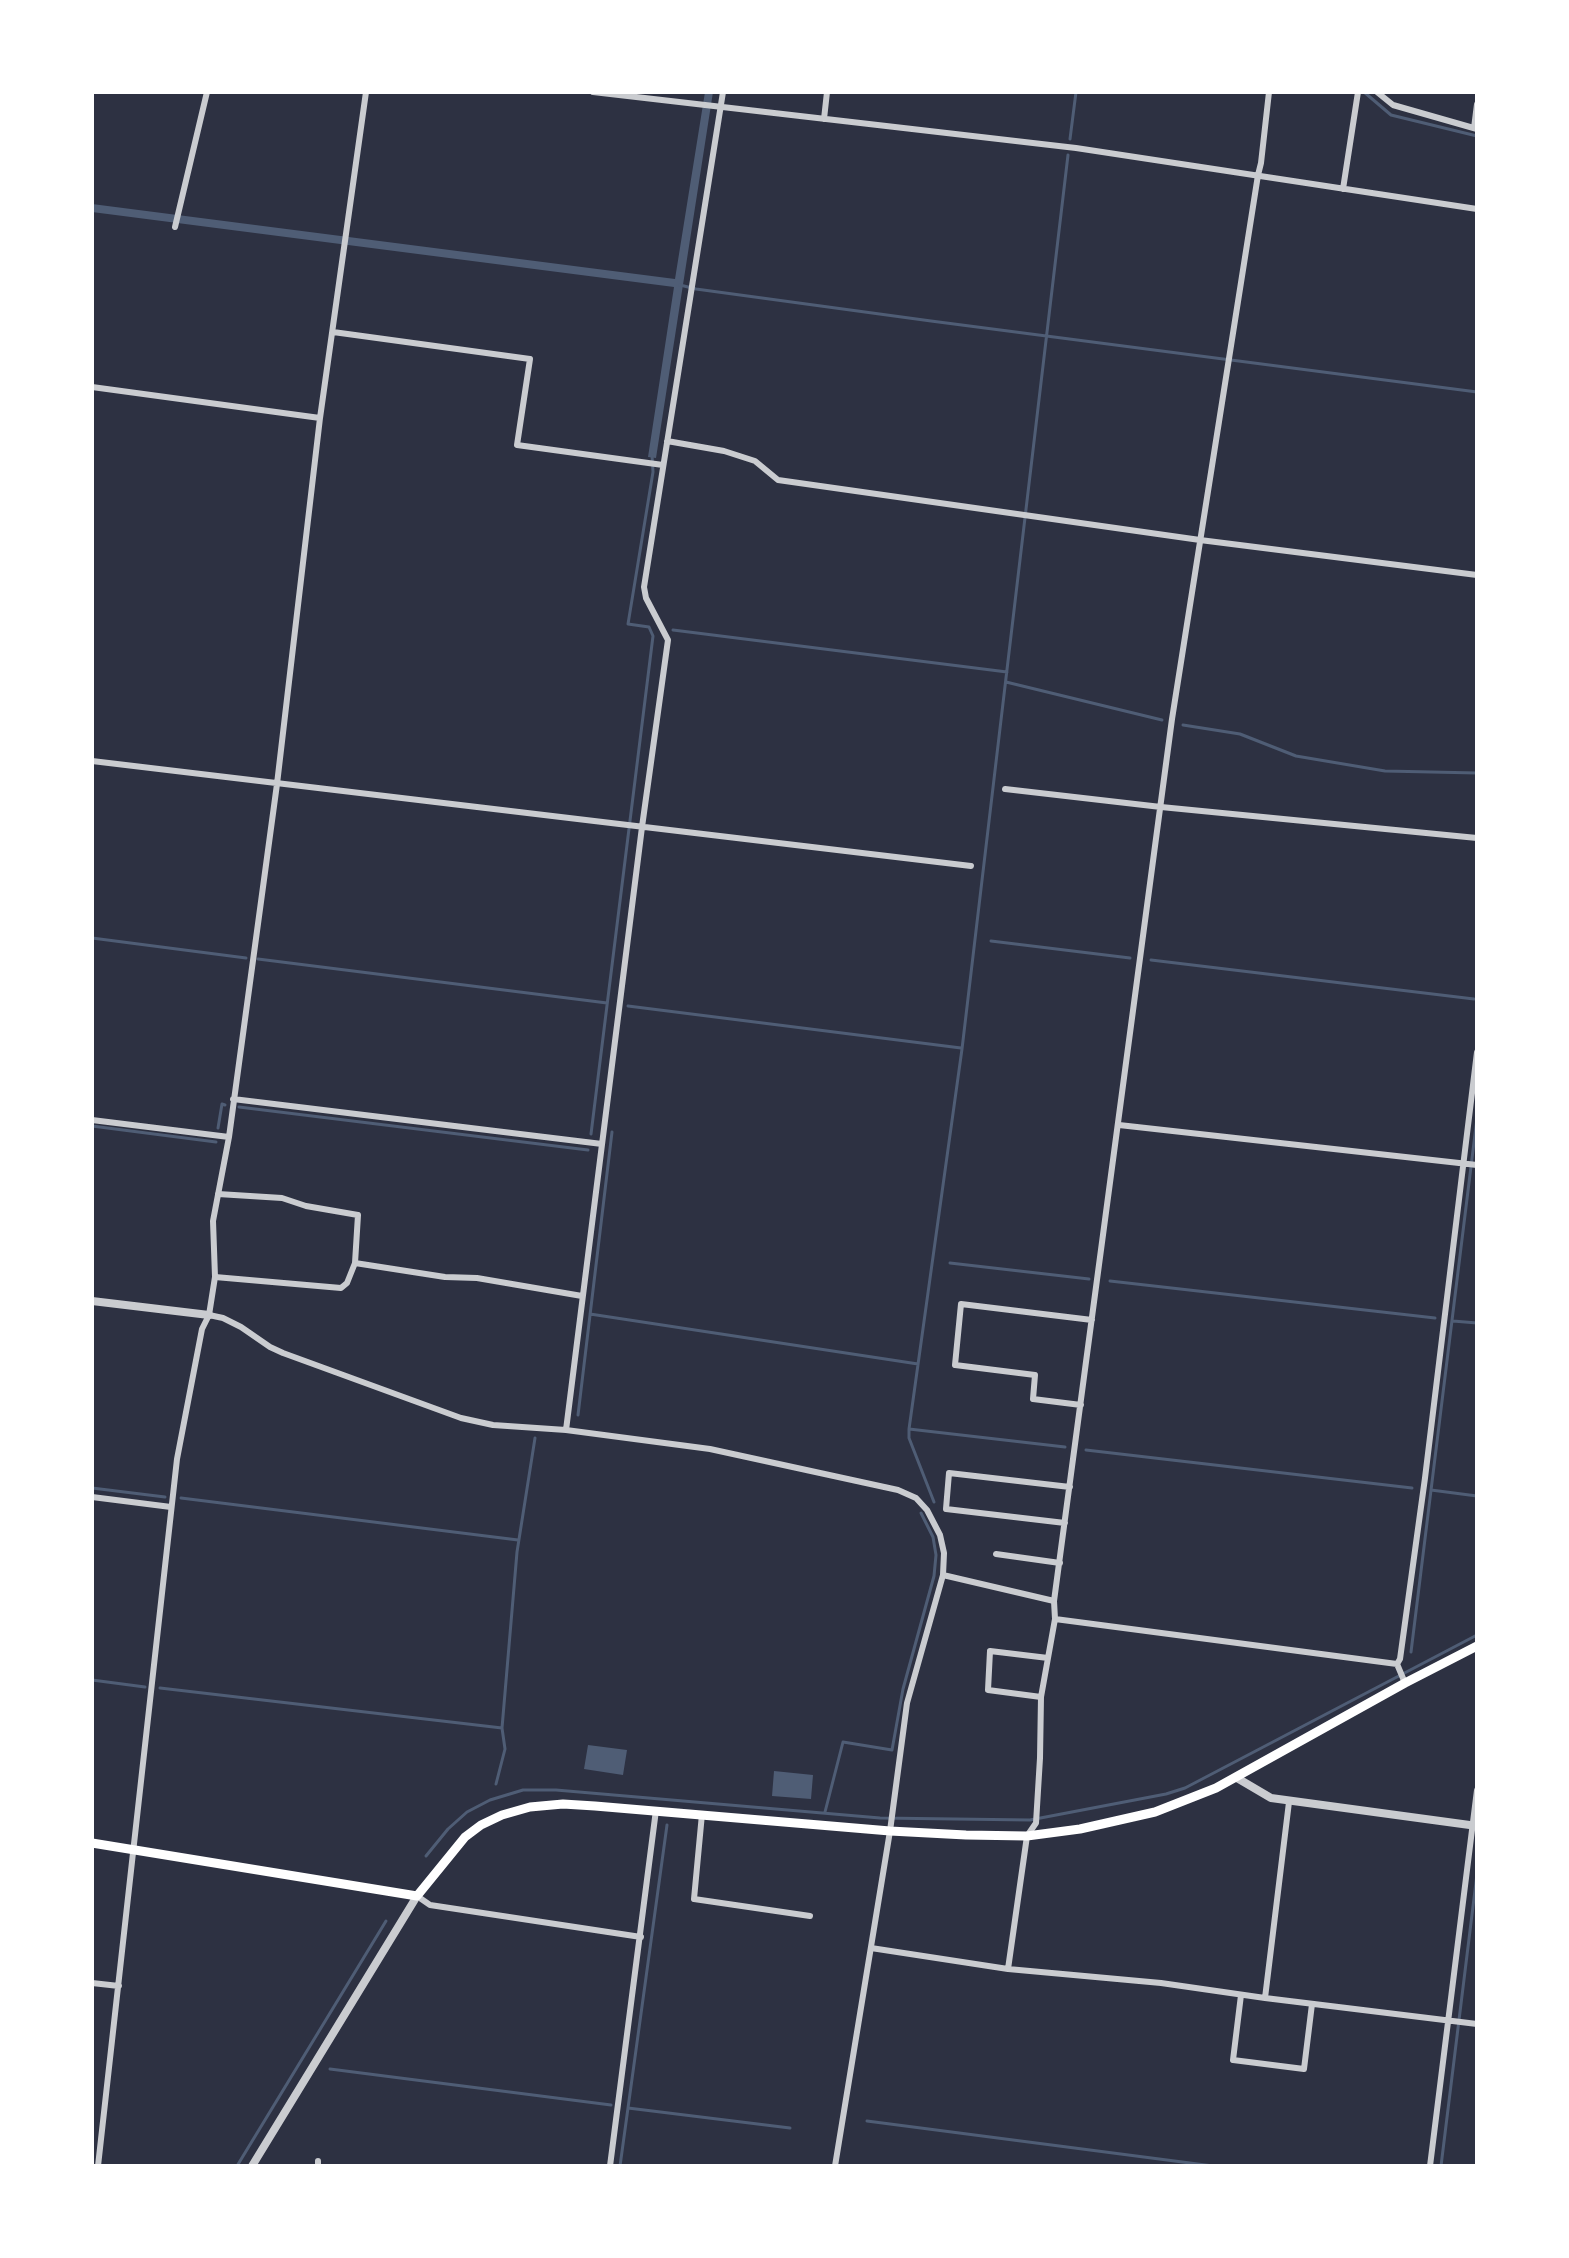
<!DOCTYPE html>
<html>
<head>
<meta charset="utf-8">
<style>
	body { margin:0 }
	#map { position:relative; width:1569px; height:2258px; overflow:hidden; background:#2d3142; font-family:"Varela Round",sans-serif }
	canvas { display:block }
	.frame { position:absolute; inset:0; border:94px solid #fff; pointer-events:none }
</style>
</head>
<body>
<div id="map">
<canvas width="1569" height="2258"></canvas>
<div class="frame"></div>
</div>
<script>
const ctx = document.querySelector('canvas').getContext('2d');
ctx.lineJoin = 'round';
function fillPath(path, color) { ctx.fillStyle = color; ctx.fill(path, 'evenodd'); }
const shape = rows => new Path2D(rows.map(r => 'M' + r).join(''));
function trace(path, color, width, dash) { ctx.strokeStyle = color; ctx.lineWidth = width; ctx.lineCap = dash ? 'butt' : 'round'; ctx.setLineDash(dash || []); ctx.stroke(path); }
fillPath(shape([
	[705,92,713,92,656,458,648,457,674,287,92,212,92,204,675,279],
	[588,1745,627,1750,623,1775,584,1769],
	[774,1771,813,1775,811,1799,772,1796]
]), '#4f5d75');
trace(shape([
	[1364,92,1391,115,1477,136],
	[1070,139,1076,92],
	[680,285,696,289,931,321,1477,392],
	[673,630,1007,672],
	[1006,682,1162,720],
	[1183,725,1240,734,1296,756,1385,771,1477,773],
	[92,938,246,958],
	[991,941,1130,958],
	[258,959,607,1003],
	[1151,960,1474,999],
	[628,1006,961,1048],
	[239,1107,588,1150],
	[92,1126,216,1142],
	[218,1128,222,1104,225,1105],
	[591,1134,653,636,649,627,628,624,653,472,652,455],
	[950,1263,1089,1279],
	[1110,1281,1435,1318],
	[590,1314,918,1364],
	[1453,1321,1477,1323],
	[578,1415,612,1132],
	[909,1429,1065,1447],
	[1086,1450,1412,1488],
	[92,1488,165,1497],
	[1431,1490,1477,1496],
	[181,1498,518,1540],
	[934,1502,909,1438,909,1429,962,1049,1068,155],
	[1411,1652,1477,1118],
	[92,1680,145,1687],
	[160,1688,502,1728],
	[496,1784,505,1749,502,1728,517,1552,535,1438],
	[825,1812,843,1742,892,1750,903,1689,934,1576,936,1555,933,1537,921,1513],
	[426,1856,448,1829,467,1812,490,1800,523,1790,556,1790,880,1818,1030,1820,1166,1794,1185,1788,1477,1635],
	[330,2069,611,2105],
	[628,2108,790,2128],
	[867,2121,1213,2166],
	[237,2166,386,1921],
	[620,2166,667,1825],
	[1441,2166,1477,1874]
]), '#4f5d75', 3);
trace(shape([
	[593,92,1076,148,1477,209],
	[1377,92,1393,105,1477,129],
	[824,119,827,92],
	[1474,128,1477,104],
	[1343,189,1358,92],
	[175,227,207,92],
	[333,332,530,359,517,445,663,465],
	[92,387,320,418],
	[667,441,724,451,755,461,778,480,1200,540,1477,575],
	[92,761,971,866],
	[1005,789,1161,807,1477,838],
	[233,1099,602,1144],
	[92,1120,229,1137],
	[1119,1125,1477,1165],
	[218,1194,282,1198,306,1206,358,1215,355,1263,445,1277,477,1278,582,1296],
	[215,1277,341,1288,347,1283,355,1263],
	[209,1315,223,1318,241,1327,270,1347,283,1353,461,1418,493,1425,566,1430,710,1449,898,1490,916,1498,927,1510,940,1535,944,1553,943,1575,907,1703,890,1831,835,2166],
	[1081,1405,1033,1399,1035,1375,955,1365,961,1304,1092,1320],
	[566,1430,642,827,668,640,646,598,644,587,723,92],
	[92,1497,171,1507],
	[1065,1523,946,1509,949,1473,1070,1487],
	[996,1554,1060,1563],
	[943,1575,1054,1601],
	[1055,1619,1397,1664],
	[1405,1683,1397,1664,1400,1659,1425,1478,1477,1052],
	[1041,1697,988,1690,990,1651,1048,1658],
	[702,1814,694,1899,810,1916],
	[417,1896,430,1905,641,1937],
	[871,1948,1008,1969,1161,1983,1265,1998,1477,2024],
	[1008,1969,1027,1836,1036,1823,1040,1758,1041,1697,1055,1619,1054,1601,1172,719,1258,175,1261,163,1269,92],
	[92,1983,119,1986],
	[1241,1995,1233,2060,1304,2069,1312,2004],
	[1265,1998,1289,1802],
	[98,2166,177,1459,202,1329,209,1315,215,1277,213,1221,229,1137,277,784,320,418,366,92],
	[318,2166,318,2161],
	[610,2166,656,1810],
	[1430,2166,1477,1790]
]), '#caccd0', 6);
trace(shape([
	[92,1301,209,1315],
	[1237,1778,1271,1798,1477,1826],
	[252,2166,417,1896]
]), '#caccd0', 8);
trace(shape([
	[92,1843,417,1896,465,1837,481,1825,502,1815,530,1807,563,1804,595,1806,890,1831,966,1835,1027,1836,1080,1829,1155,1812,1216,1788,1405,1683,1477,1646]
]), '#fff', 9);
</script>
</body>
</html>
